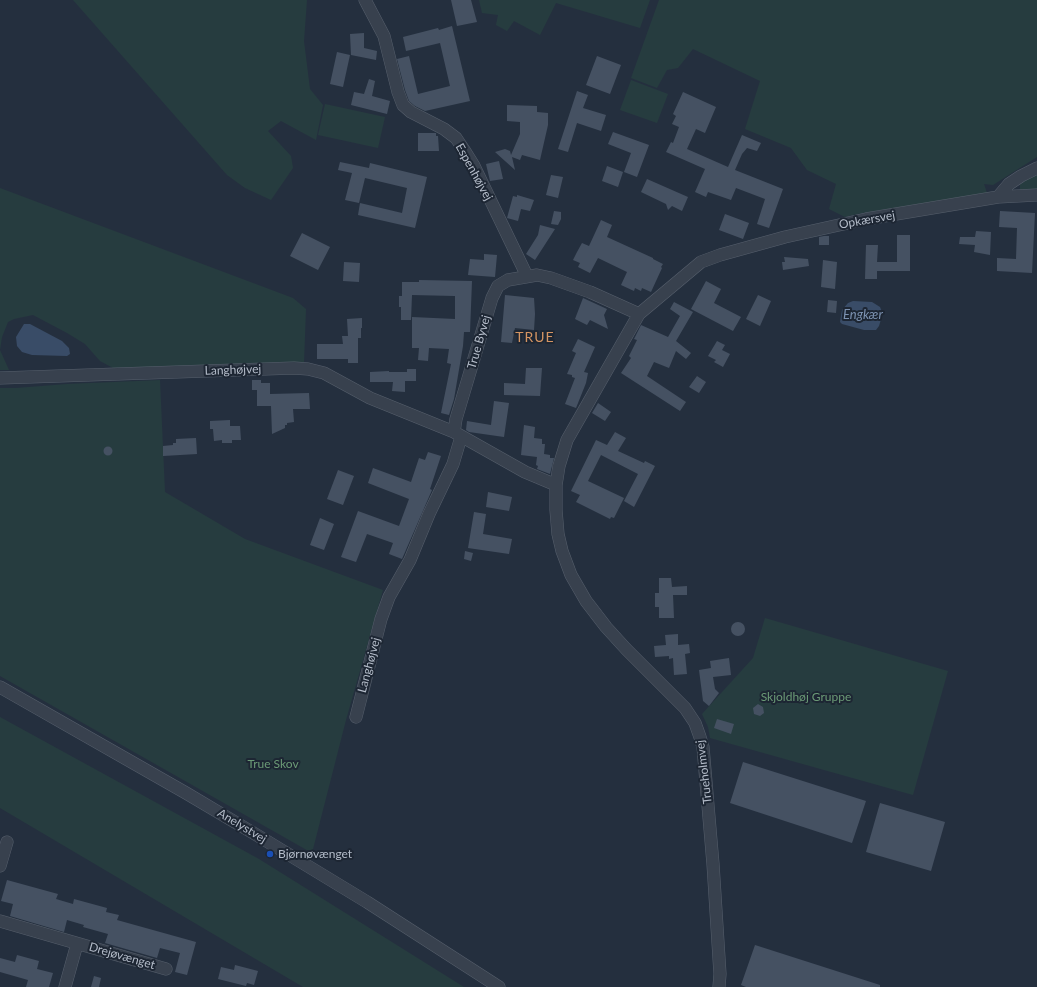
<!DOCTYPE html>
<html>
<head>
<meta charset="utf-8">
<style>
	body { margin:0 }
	canvas { display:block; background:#242f3e }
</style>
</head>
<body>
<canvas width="1037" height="987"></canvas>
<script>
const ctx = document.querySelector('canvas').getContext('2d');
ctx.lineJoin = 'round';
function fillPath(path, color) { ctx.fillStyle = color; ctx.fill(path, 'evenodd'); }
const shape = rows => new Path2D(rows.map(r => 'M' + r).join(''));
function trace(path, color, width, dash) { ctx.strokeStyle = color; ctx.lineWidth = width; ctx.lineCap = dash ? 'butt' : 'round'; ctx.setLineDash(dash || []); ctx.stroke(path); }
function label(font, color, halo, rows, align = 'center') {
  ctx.font = font + ' Lato,sans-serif'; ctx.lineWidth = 4; ctx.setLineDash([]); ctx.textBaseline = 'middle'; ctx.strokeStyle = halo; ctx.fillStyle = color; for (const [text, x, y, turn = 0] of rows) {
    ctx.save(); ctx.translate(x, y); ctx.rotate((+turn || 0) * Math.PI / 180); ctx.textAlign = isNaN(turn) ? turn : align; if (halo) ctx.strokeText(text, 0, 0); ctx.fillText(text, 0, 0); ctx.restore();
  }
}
fillPath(shape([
	[73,0,307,0,304,41,310,89,323,105,316,140,281,121,268,131,291,156,293,168,271,200,245,188,227,175],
	[479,0,650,0,640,28,556,3,540,35,514,21,507,31,496,25,498,15,482,13],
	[659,0,1037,0,1037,157,993,185,984,184,987,193,857,214,845,217,829,209,836,184,807,170,791,148,745,129,760,81,693,49,678,68,667,70,657,88,631,78],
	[631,80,668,94,657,123,620,110],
	[325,104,385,117,378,148,318,135],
	[1037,175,1037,190,1020,190,1020,183],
	[0,188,293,298,306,309,304,363,113,368,100,361,85,344,67,333,33,315,14,319,8,322,2,337,0,350,9,370,0,370],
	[160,380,165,492,245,539,383,590,346,720,312,853,0,676,0,388,16,388,67,384],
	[765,618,948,671,913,795,710,738,708,727,702,714,753,658],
	[0,717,259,859,464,987,303,987,0,808]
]), '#263c3f');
fillPath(shape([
	[853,301,872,302,880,307,882,312,882,316,879,326,876,330,864,330,842,324,840,322,842,310,848,303],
	[24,324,30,324,62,341,69,348,70,354,67,356,32,355,22,352,17,346,16,337]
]), '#394c67');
fillPath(shape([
	[451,0,471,0,477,22,457,26],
	[452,26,470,101,425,111,415,106,409,101,405,90,397,59,409,56,418,94,450,86,440,43,406,51,403,37,438,28,439,30],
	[364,33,364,48,377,51,376,60,351,55,350,34],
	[337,52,350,55,343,87,330,84],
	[597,56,621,65,610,94,586,85],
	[369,79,375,81,372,96,390,101,387,114,351,105,354,92,364,94],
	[577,91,588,95,583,108,606,115,601,131,577,123,568,152,558,149],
	[683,92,716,107,705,133,696,129,687,149,728,167,742,135,761,143,757,151,747,148,742,154,735,170,783,189,769,228,757,224,765,199,736,188,731,200,708,192,706,197,695,192,705,169,666,152,671,142,673,143,679,127,672,124,676,116,673,114],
	[507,105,537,106,537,112,548,113,548,125,540,160,522,155,520,160,512,157,515,170,495,152,505,149,510,151,511,155,520,134,520,122,507,121],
	[613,132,649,145,637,177,624,172,631,153,608,144],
	[418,133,436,133,436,136,438,136,439,151,418,151],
	[499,161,503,179,490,181,486,164],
	[340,162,369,168,370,163,427,177,415,228,358,215,360,203,402,213,407,188,365,178,359,203,345,200,352,173,338,170],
	[607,166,623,172,618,187,602,181],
	[551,175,563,177,558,198,546,195],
	[647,179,688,197,682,211,672,206,668,210,666,204,641,192],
	[517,195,534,200,530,211,521,209,518,221,507,218,513,196,517,197],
	[554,211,561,212,561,219,558,225,551,224],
	[1000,211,1035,213,1032,273,997,271,997,258,1016,259,1017,228,999,227],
	[725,214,749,223,743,239,719,230],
	[601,220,612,225,607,237,653,258,653,259,663,264,661,267,662,268,651,292,642,288,641,291,635,288,634,291,621,285,627,272,598,258,590,273,578,267,580,263,573,260,577,252,582,243,589,246],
	[540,225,555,229,535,260,526,254,538,235],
	[976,231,991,232,990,255,974,252,975,245,959,244,960,237,975,237],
	[302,233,330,247,318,270,290,256],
	[897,235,910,235,910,271,877,271,877,279,865,279,866,245,878,245,877,262,897,262],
	[824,236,829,236,829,245,819,245,819,237],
	[484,254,497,255,495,277,468,275,470,259,484,260],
	[784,257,808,259,809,266,783,270,782,262,785,262],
	[823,260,837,262,835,289,821,287],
	[344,262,360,263,359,282,343,281],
	[419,280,472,281,470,332,464,332,463,346,454,399,449,415,441,413,451,364,447,363,449,349,429,348,428,361,418,360,419,348,412,348,412,317,455,319,455,296,412,295,411,320,401,320,401,307,399,307,399,296,402,296,402,282,419,282],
	[706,281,721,289,714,303,741,317,733,331,691,309],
	[505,295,534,298,535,314,534,330,515,328,512,343,501,342],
	[758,295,771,301,760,326,746,319],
	[583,298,607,309,604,315,608,329,590,320,587,325,575,319],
	[828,300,837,301,836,313,827,312],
	[674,302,693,312,676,341,691,353,686,359,676,351,669,368,654,362,647,376,686,402,680,411,621,373,631,358,629,356,637,340,634,339,641,325,668,337,680,316,670,309],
	[362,318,362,328,361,328,361,338,358,338,358,363,348,363,348,359,317,359,317,344,343,344,342,336,348,336,347,319],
	[578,339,595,347,584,372,588,373,586,383,576,408,565,404,575,378,572,377,572,375,567,374,576,353,572,351],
	[717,341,725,345,722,350,730,354,723,367,714,362,716,360,708,356],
	[526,368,542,368,540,396,504,395,504,383,525,384],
	[407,369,416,369,416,381,405,381,405,392,392,391,393,382,370,382,370,372,389,371,389,372,407,372],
	[697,376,706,382,699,393,689,387],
	[252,380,261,380,261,383,270,383,270,394,309,393,310,409,293,409,294,422,287,423,287,425,285,425,285,428,272,434,271,406,257,406,257,390,252,390],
	[494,401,509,403,504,437,469,432,466,430,467,421,491,425],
	[598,403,611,412,605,421,592,413],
	[230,420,230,426,240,426,241,440,232,440,232,443,222,443,222,440,214,441,213,429,210,429,210,421],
	[524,425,535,427,534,438,542,439,542,444,545,444,544,454,550,455,550,458,554,458,550,474,537,469,538,466,536,465,537,457,521,455],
	[615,432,626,438,618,451,644,463,645,461,655,466,634,507,624,501,638,474,601,455,588,481,624,498,614,518,611,517,610,519,576,502,580,495,571,491,596,440,607,445],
	[196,438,197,454,163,456,163,446,173,445,173,443,176,443,176,439],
	'103.5 451a4.5 4.5 0 1 1 9 0a4.5 4.5 0 1 1-9 0Z',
	[428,452,441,456,430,489,432,490,402,559,389,554,393,543,367,534,356,562,341,557,358,511,399,526,409,499,368,483,373,468,411,482,419,458,425,460],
	[338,470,354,476,343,505,327,499],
	[488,492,512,497,509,511,486,507],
	[474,512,486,514,483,534,512,539,509,554,468,548],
	[320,518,334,524,324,550,310,545],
	[465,551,473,553,471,561,464,559],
	[659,578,671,578,672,587,687,586,687,595,673,595,674,618,659,618,659,607,655,607,655,593,659,593],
	'731 629a7 7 0 1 1 14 0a7 7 0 1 1-14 0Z',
	[678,634,678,645,689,644,690,653,685,654,687,674,674,675,673,658,669,659,669,656,655,657,654,646,666,645,665,635],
	[729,658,731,675,713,677,715,689,719,693,709,706,703,701,699,670,711,668,710,661],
	[758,704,763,707,764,713,760,716,754,714,753,708],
	[717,719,734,724,731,734,714,728],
	[743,762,866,801,852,843,730,803],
	[880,803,945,822,931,871,866,852],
	[7,880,58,894,56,899,73,904,74,899,107,908,106,912,119,915,117,920,196,942,187,975,175,972,180,953,160,948,157,958,105,943,108,934,83,927,84,925,67,920,64,932,10,916,13,904,1,901],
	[755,945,880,985,880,987,746,987,741,985],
	[17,955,39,961,37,969,53,973,49,987,26,987,28,980,0,972,0,958,15,962],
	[235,965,258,971,254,985,247,983,246,986,218,979,221,967,234,970],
	[94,976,101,978,99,987,91,987]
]), '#455162');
const minor = shape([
	[365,0,384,36,398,92,403,105,411,112,444,129,456,138,464,150,474,166,527,276],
	[998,197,1009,184,1021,176,1037,168],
	[0,378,294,368,308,369,324,373,370,398,454,432],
	[556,485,525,472,454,432,456,419,492,298,498,286,508,280,537,275,551,278,590,292,639,314],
	[0,687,186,793,255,834,367,902,499,987],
	[356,717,381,619,389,597,410,560,429,514,453,464,461,437],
	[0,866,7,842],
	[0,921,166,969],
	[65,987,77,944],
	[719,987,720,974,713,864,703,747,700,737,695,723,685,708,626,649,606,627,586,601,571,575,562,551,558,534,556,510,556,485,559,466,567,440,639,314,701,262,720,255,785,237,866,219,998,197,1037,195]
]);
trace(minor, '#565f6c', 13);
trace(minor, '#38414e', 12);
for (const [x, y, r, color] of [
	[270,854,4,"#1a4fb4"]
]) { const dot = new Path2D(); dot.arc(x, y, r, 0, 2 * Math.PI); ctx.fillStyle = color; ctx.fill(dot); trace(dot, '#1d2633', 1.5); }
label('12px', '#b4bcc9', '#1d2633', [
	["Espenhøjvej",474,172,61],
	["Opkærsvej",867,220,-10],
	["True Byvej",479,342,-74],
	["Langhøjvej",233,370,-2],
	["Langhøjvej",369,665,-75],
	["Trueholmvej",704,772,-97],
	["Anelystvej",242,826,31],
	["Drejøvænget",122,956,16]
]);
label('12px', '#6b9a76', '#1d2633', [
	["Skjoldhøj Gruppe",806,697],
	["True Skov",273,764]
]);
label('12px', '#b4bcc9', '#1d2633', [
	["Bjørnøvænget",278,854]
], 'left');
label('italic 13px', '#7c92b1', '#1d2633', [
	["Engkær",863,315]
]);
ctx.letterSpacing = '1px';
label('14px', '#d59563', '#1d2633', [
	["TRUE",535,337]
]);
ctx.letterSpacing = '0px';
</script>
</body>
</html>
